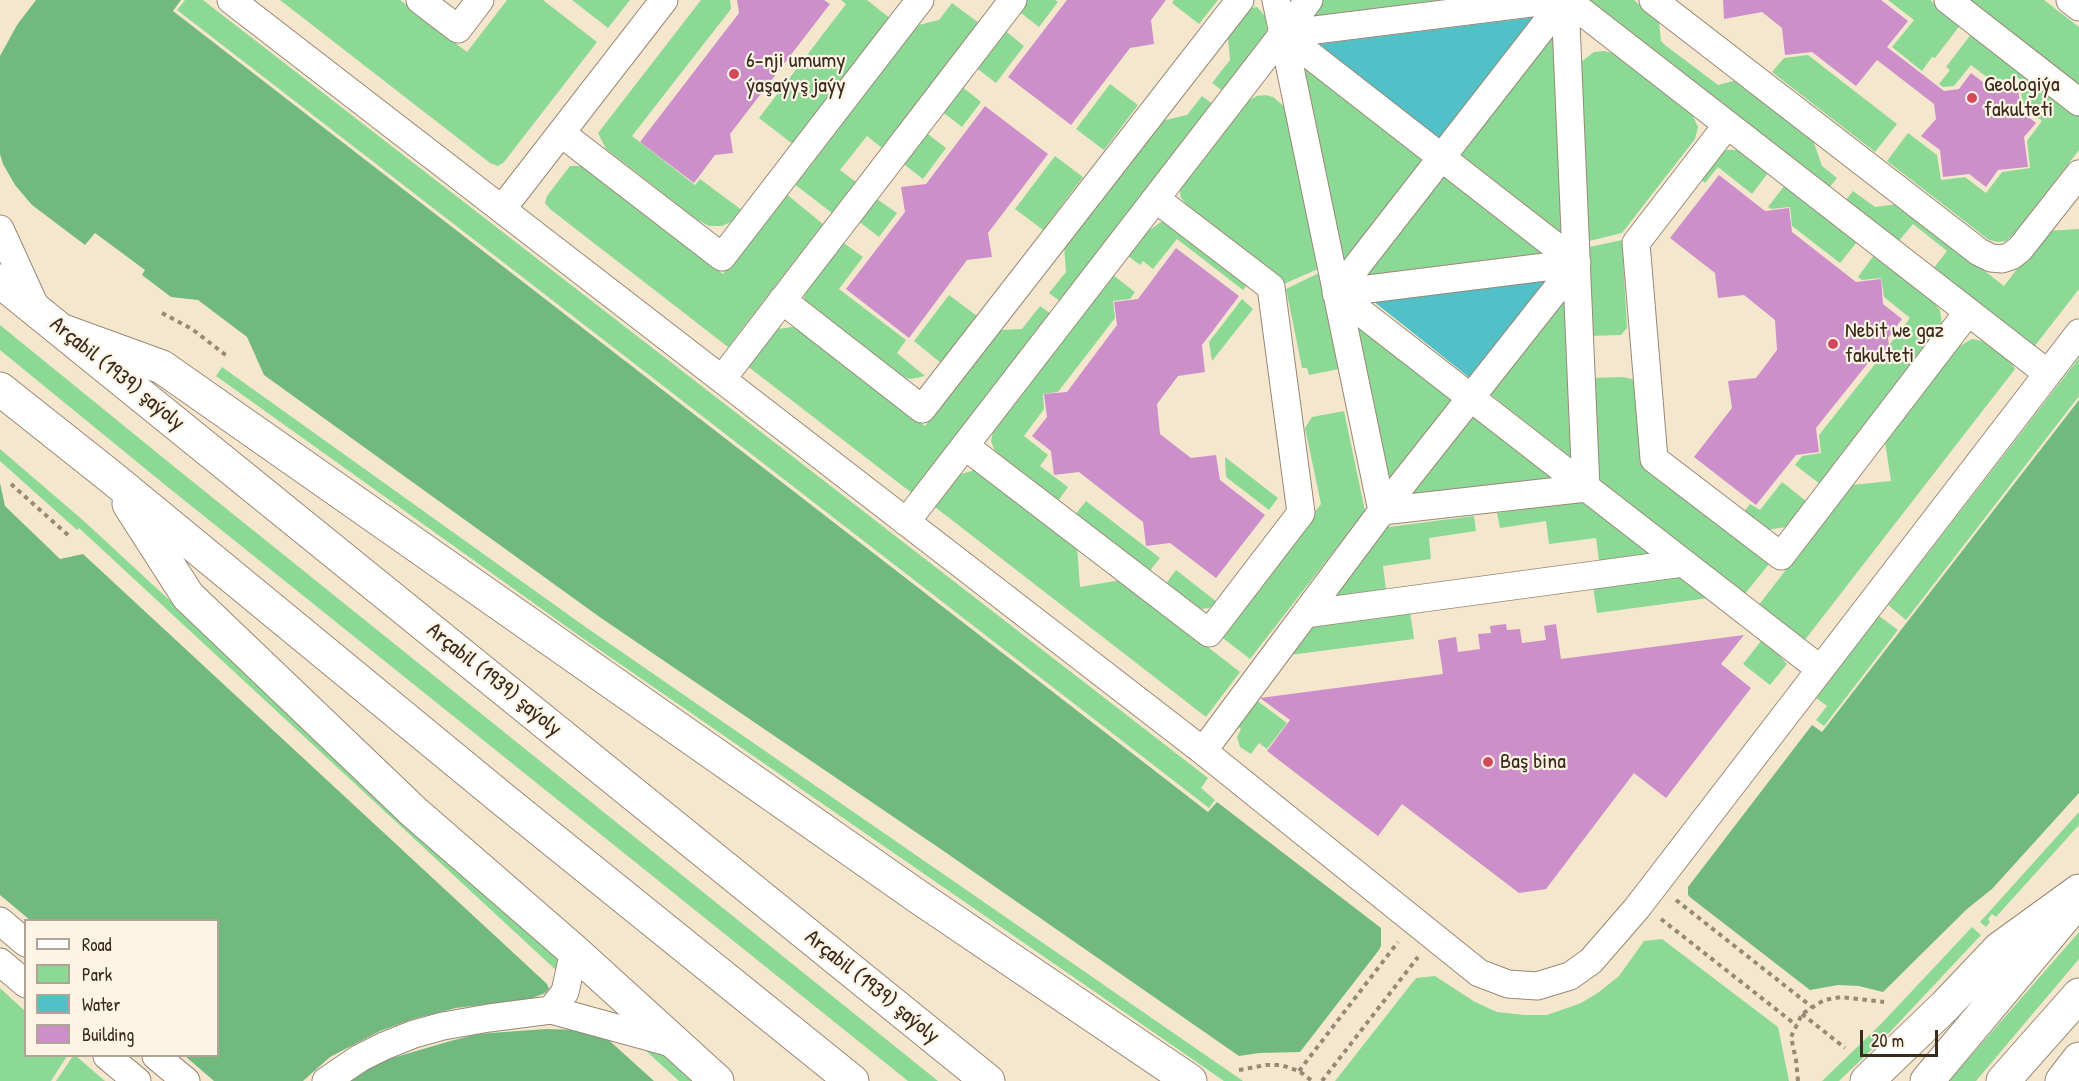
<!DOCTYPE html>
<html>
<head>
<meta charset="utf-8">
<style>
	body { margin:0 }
	#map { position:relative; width:2079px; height:1081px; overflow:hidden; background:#f5e7ce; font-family:"Patrick Hand",sans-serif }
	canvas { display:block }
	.legend { position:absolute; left:24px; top:919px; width:195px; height:138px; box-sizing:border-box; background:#fcf5e5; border:2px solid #afa495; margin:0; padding:8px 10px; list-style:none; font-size:18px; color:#3b2a1e }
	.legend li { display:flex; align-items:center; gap:12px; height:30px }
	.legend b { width:30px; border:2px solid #afa495 }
	.scale { position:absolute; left:1860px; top:1030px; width:78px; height:27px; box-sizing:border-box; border:3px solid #3b2a1e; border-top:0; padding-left:8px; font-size:18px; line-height:21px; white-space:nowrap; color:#3b2a1e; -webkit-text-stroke:4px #fcf5e5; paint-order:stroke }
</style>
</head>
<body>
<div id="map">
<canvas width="2079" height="1081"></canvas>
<ul class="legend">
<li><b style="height:8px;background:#fff"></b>Road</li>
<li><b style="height:16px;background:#8cd996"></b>Park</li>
<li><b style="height:16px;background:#51c0c7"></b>Water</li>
<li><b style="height:16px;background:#cc8fca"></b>Building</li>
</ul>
<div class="scale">20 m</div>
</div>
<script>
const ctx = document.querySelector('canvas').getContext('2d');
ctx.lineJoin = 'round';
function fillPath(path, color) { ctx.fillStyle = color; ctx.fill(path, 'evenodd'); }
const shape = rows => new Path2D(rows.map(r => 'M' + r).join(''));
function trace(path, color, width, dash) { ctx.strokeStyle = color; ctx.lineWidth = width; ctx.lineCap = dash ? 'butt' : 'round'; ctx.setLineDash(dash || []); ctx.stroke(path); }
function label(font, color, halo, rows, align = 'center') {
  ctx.font = font + ' "Patrick Hand",sans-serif'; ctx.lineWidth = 4.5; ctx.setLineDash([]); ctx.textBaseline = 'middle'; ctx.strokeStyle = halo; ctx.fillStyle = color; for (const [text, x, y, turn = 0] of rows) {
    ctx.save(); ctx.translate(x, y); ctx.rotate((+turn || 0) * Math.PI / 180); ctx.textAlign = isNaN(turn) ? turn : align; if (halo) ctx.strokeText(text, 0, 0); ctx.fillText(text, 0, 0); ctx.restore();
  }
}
fillPath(shape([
	[185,0,203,0,1208,778,1201,788,1215,800,1209,808,177,10],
	[280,0,400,0,467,52,507,0,543,0,597,42,504,162,498,166,490,163],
	[572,0,630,0,608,28],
	[701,0,730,0,731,9,632,136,695,185,700,179,743,211,733,221,722,226,709,226,696,219,606,149,598,133],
	[841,0,867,0,891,19,794,145,759,118,846,4],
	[1024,0,1055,0,1058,2,1039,27,1017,10],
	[1174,0,1218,0,1199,24,1172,3],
	[1322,0,1441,0,1309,17],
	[1585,0,1634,0,1659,22,1661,41,1665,45,1718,85,1733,81,1738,83,1813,140,1822,166,1837,178,1829,188],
	[1888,0,1930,0,1961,24,1935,58,1932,57,1922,71,1892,47,1914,20],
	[1970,0,2044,0,2079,27,2079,84],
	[952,3,979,23,882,148,867,136,840,170,856,182,832,213,793,183,914,26,939,20],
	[1257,7,1265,16,1267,29,1266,35,1224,92,1212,83,1230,60,1228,38,1244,13,1251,8],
	[1003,29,1024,46,996,83,974,66],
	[1972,33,2079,116,2079,150,2013,235,2006,241,1998,242,1989,240,1887,161,1908,133,1937,155,1941,180,1965,177,1986,193,2002,172,2030,168,2027,141,2042,121,2023,106,2019,78,1992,81,1971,65,1954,86,1943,87,1939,84,1950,70,1946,67],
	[1553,35,1562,236,1459,155],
	[1604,51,1613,53,1692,114,1698,127,1695,139,1622,233,1585,242,1581,62,1594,52],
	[1808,55,1897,124,1875,152,1772,72,1784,58],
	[1302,64,1424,160,1343,263],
	[1110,84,1138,105,1104,150,1076,129],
	[960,85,981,102,962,127,940,110],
	[1265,95,1273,97,1285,107,1318,269,1284,284,1282,278,1190,208,1181,198,1180,192,1181,187,1246,102,1257,96],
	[1202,96,1214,105,1061,302,1049,293,1066,272,1064,246,1161,121,1187,115],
	[924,131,946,148,923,179,901,162],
	[1727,150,1737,150,1744,154,1768,173,1752,194,1718,167,1705,183,1697,176,1719,153],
	[1055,156,1083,177,1043,230,1015,209],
	[570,166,583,166,723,274,785,193,823,224,728,347,550,209,545,203,547,196],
	[1443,175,1544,254,1363,276],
	[1785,185,1857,242,1840,263,1792,226,1790,207,1771,209,1768,207],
	[1853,191,1875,207,1898,204,2004,286,2046,231,2079,229,2079,289,2034,347,1933,269,1947,251,1913,224,1898,242,1845,201],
	[874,197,897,213,879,237,857,220],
	[1161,222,1170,223,1249,283,1243,290,1177,239,1153,269,1143,261,1140,265,1128,256,1148,231],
	[1622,240,1627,328,1621,335,1589,336,1585,248],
	[841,241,863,257,839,289,906,340,897,353,925,376,911,379,903,377,807,304,804,298,806,287],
	[1874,255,1934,303,1940,310,1942,325,1820,484,1795,465,1802,456,1821,453,1819,435,1875,364,1892,361,1890,344,1910,318,1884,297,1881,278,1862,280,1858,277],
	[1319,273,1339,369,1309,375,1307,368,1302,368,1286,289],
	[1113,275,1135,292,1130,299,1113,301,1115,318,1058,392,1043,394,1044,409,1024,436,1048,455,1040,466,1068,487,1058,501,995,451,991,441,993,431],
	[949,295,977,316,941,363,914,341],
	[1242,299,1253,309,1212,361,1209,342],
	[1565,299,1573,459,1490,394],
	[1040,306,1051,314,913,494,746,365,777,329,792,327,801,330,925,426,999,330,1022,329],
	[1355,320,1454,398,1388,482],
	[0,325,177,469,938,1081,908,1081,164,484,0,350],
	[1972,339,1987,342,2009,359,2015,369,1804,641,1758,606,1851,485,1891,481,1885,442,1958,347],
	[2079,358,2079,396,1906,620,1888,605],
	[222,367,587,628,1243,1081,1224,1081,581,637,216,376],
	[1623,377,1632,379,1636,383,1640,463,1769,564,1744,595,1596,481,1591,378],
	[1344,411,1365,511,1250,659,1219,635,1321,504,1305,428,1312,417],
	[1475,414,1555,477,1409,497],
	[0,449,85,522,558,960,560,964,558,972,79,528,77,530,0,461],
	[1225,457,1278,498,1269,510,1226,477],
	[975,470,1077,546,1080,587,1121,580,1240,672,1206,717,935,507,961,474],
	[1782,482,1806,501,1787,527,1758,531,1740,517,1750,504,1760,510],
	[1086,501,1160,558,1149,572,1075,515],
	[1584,501,1652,554,1599,561,1596,538,1549,544,1546,521,1500,528,1497,513],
	[1474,516,1476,531,1429,538,1431,559,1383,566,1386,589,1335,596,1388,527],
	[1176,570,1217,602,1209,608,1202,609,1193,606,1165,585],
	[1678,574,1709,598,1597,613,1593,586],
	[1410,611,1414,639,1289,655,1312,624],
	[1879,616,1898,630,1824,726,1816,720,1827,706,1816,698],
	[1761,641,1778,654,1787,664,1770,685,1743,664],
	[1255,699,1287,723,1267,749,1259,743,1251,754,1240,747,1237,737,1241,729,1235,724],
	[2079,812,2079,825,1996,917,1992,914,1988,919,1990,922,1986,927,1980,922],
	[1972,927,1981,935,1890,1032,1839,1081,1822,1081,1881,1024],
	[2079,932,2079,959,1976,1081,1949,1081],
	[1662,939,1778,1027,1789,1081,1335,1081,1416,978,1435,976,1475,1002,1497,1012,1524,1015,1547,1015,1581,1003,1599,992,1619,976,1644,941],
	[0,988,25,1011,26,1056,67,1056,51,1081,0,1081],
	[634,1040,661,1051,693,1081,679,1081],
	[73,1056,76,1056,105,1081,56,1081]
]), '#8cd996');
fillPath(shape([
	[36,0,181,0,173,11,1208,812,1217,802,1381,928,1381,946,1379,950,1300,1052,1259,1053,1239,1056,945,852,601,618,264,375,247,337,198,300,171,297,142,275,145,270,95,233,85,245,32,205,15,185,3,164,0,154,0,56,17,25],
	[2079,400,2079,793,1992,889,1967,909,1883,992,1859,986,1838,985,1810,990,1691,898,1688,895,1688,887,1812,725,1822,732],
	[0,483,5,506,60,559,83,554,547,984,549,989,545,993,530,999,456,1008,413,1019,380,1031,330,1057,303,1081,214,1081,185,1056,218,1056,218,920,30,920,0,895],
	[546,1029,576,1030,602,1034,654,1081,350,1081,371,1067,389,1059,447,1042,477,1034]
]), '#71b97f');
fillPath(shape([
	[1536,17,1440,140,1319,44],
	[1548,280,1470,378,1373,301]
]), '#51c0c7');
fillPath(shape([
	[737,0,824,0,830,4,730,134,733,153,715,155,694,183,640,142,739,13],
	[1067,0,1166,0,1151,20,1154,44,1130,48,1071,125,1008,77],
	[1723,0,1881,0,1908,21,1887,47,1944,91,1959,89,1971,73,1988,86,2017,82,2021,111,2036,123,2024,137,2028,167,1998,170,1986,187,1969,174,1943,177,1940,150,1921,136,1936,119,1934,104,1877,60,1856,86,1812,52,1785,55,1782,28,1762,12,1724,19],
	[985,106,1048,154,988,233,992,257,967,260,909,338,846,289,905,212,901,187,926,184],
	[1719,175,1765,211,1789,208,1792,232,1856,282,1881,279,1883,304,1902,319,1888,338,1891,360,1868,363,1816,428,1819,452,1796,455,1756,505,1694,457,1732,408,1728,381,1756,378,1777,350,1775,320,1744,295,1718,298,1715,273,1670,238],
	[1176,248,1239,296,1202,345,1205,372,1178,376,1157,404,1160,434,1191,458,1216,455,1220,480,1265,515,1216,578,1170,543,1146,546,1143,522,1079,472,1054,475,1051,451,1032,436,1047,417,1044,394,1067,392,1117,325,1114,302,1138,299],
	[1506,624,1507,630,1520,629,1522,643,1546,640,1544,626,1556,624,1561,659,1744,635,1721,664,1751,688,1666,798,1634,773,1546,889,1519,893,1402,804,1378,836,1267,751,1290,720,1260,698,1443,674,1438,640,1456,637,1458,652,1480,649,1478,634,1491,633,1490,626]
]), '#cc8fca');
const minor = shape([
	[231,0,1203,751,1479,973,1508,984,1537,986,1570,976,1591,961,1637,908,2079,333],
	[420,0,458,29,480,0],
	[1276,0,1382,511,1586,488,1565,0],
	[1567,0,2047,373],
	[1653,0,1979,252,1991,258,2002,259,2011,256,2020,249,2079,174],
	[1948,0,2079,102],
	[2070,0,2079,7],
	[1283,34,1577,263],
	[1283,34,1555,0],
	[1727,125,1636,243,1654,459,1781,556,1968,312],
	[561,133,722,257,920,0],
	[502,209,664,0],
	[0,229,37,310],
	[1336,293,1820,669],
	[1336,293,1564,0],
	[1336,293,1577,263],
	[782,300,922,409,1240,0],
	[722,379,1013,0],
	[965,446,1209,633,1301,513,1271,287,1156,199],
	[906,522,1309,0],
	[1305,614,1683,563],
	[1203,751,1397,491,1577,263],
	[0,921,26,943],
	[0,962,26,984],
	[551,1010,565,992,574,951],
	[107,1056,137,1081],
	[156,1056,186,1081],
	[326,1081,360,1058,384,1046,414,1034,443,1026,489,1018,551,1010,675,1044]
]);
const major = shape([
	[0,281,988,1081],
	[63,331,162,367,917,896,1190,1081],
	[0,389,111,477,505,801,852,1081],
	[129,504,188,596,414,812,574,951,717,1081],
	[1867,1081,1945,1006,1999,949,2079,891],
	[1927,1081,2066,915],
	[2003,1081,2079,995],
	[2062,1081,2079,1059]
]);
trace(minor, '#988876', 29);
trace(major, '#988876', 35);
trace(shape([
	[162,313,192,329,227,356],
	[11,484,69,536],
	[1676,900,1812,1007],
	[1661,919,1796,1025],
	[1802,1014,1845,1048],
	[1239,1070,1266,1065,1281,1065,1299,1071,1312,1081],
	[1299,1071,1398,942],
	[1322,1081,1418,957],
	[1798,1081,1796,1060,1791,1037,1802,1014,1824,1000,1841,997,1884,1002]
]), '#988876', 4, [4.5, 4.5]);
trace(minor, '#fff', 27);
trace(major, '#fff', 33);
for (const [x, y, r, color] of [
	[734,74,6,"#d1495b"],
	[1972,98,6,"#d1495b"],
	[1833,344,6,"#d1495b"],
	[1488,762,6,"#d1495b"]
]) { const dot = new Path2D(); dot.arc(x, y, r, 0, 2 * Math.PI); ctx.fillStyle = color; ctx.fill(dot); trace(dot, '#fcf5e5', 2); }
label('22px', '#3b2a1e', '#fcf5e5', [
	["6-nji umumy",746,61],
	["ýaşaýyş jaýy",746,86],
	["Geologiýa",1984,85],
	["fakulteti",1984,110],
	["Nebit we gaz",1845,331],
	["fakulteti",1845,356],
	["Baş bina",1500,762]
], 'left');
label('22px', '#3b2a1e', '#fcf5e5', [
	["Arçabil (1939) şaýoly",117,374,39],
	["Arçabil (1939) şaýoly",494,680,39],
	["Arçabil (1939) şaýoly",872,987,39]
]);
</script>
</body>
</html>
